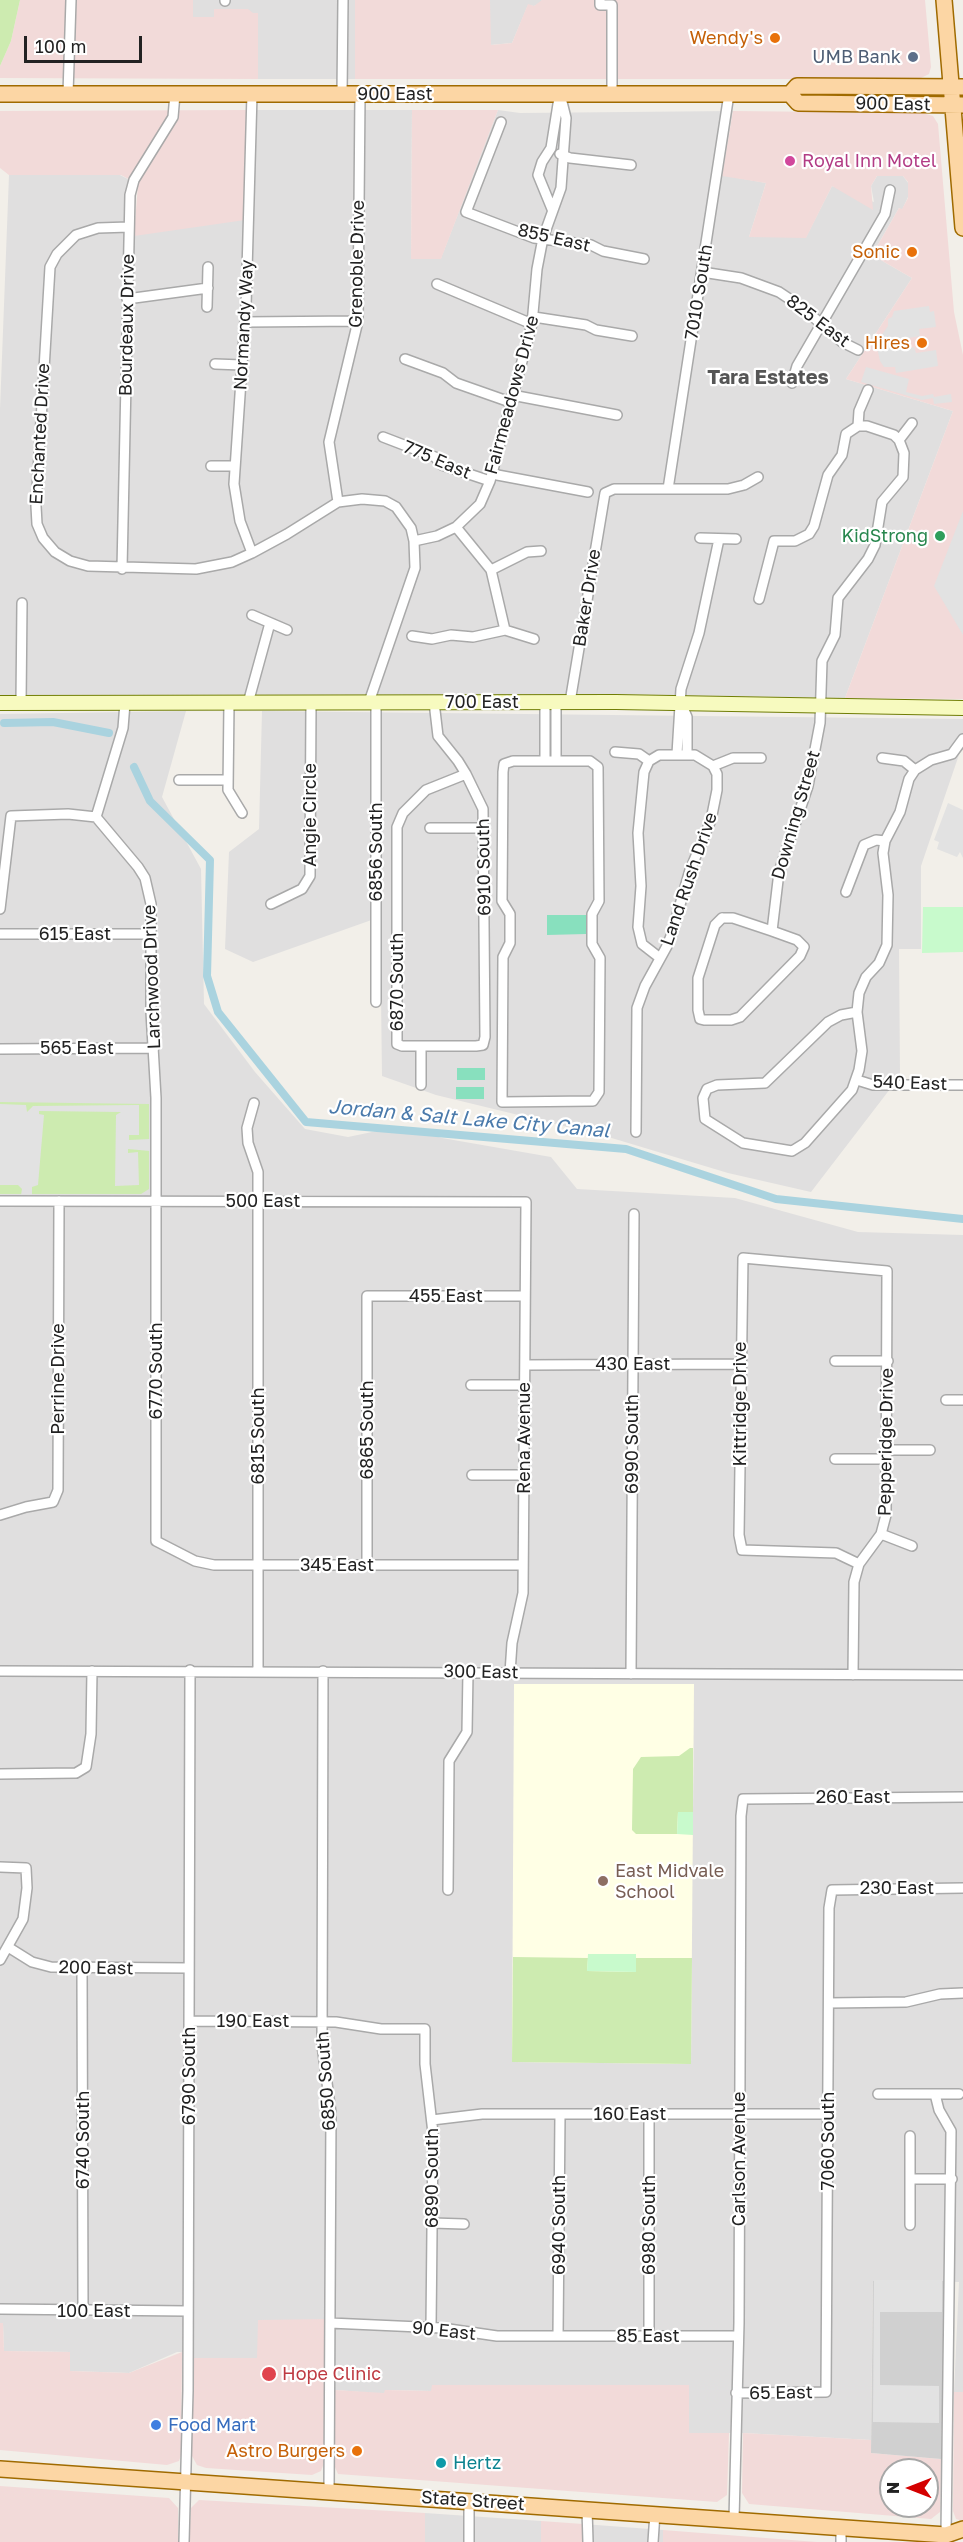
<!DOCTYPE html>
<html>
<head>
<meta charset="utf-8">
<style>
	body { margin:0 }
	#map { position:relative; width:963px; height:2542px; overflow:hidden; background:#f2efe9; font-family:"Golos Text",sans-serif }
	canvas { display:block }
	.north { position:absolute; left:879px; top:2458px; width:60px; height:60px; box-sizing:border-box; background:#fff; border:2px solid #a7a7a7; border-radius:50%; rotate:270deg; font-size:16px; font-weight:700; line-height:24px; text-align:center; color:#222 }
	.north::after { content:''; display:block; margin:auto; width:21px; height:27px; background:#d40000; clip-path:polygon(50% 0,100% 100%,50% 72%,0 100%) }
	.scale { position:absolute; left:24px; top:36px; width:118px; height:27px; box-sizing:border-box; border:3px solid #222; border-top:0; padding-left:8px; font-size:18px; line-height:21px; white-space:nowrap; color:#222; -webkit-text-stroke:4px #fff; paint-order:stroke }
</style>
</head>
<body>
<div id="map">
<canvas width="963" height="2542"></canvas>
<div class="north">N</div>
<div class="scale">100 m</div>
</div>
<script>
const ctx = document.querySelector('canvas').getContext('2d');
ctx.lineJoin = 'round';
function fillPath(path, color) { ctx.fillStyle = color; ctx.fill(path, 'evenodd'); }
const shape = rows => new Path2D(rows.map(r => 'M' + r).join(''));
function trace(path, color, width, dash) { ctx.strokeStyle = color; ctx.lineWidth = width; ctx.lineCap = dash ? 'butt' : 'round'; ctx.setLineDash(dash || []); ctx.stroke(path); }
function label(font, color, halo, rows, align = 'center') {
  ctx.font = font + ' "Golos Text",sans-serif'; ctx.lineWidth = 4.5; ctx.setLineDash([]); ctx.textBaseline = 'middle'; ctx.strokeStyle = halo; ctx.fillStyle = color; for (const [text, x, y, turn = 0] of rows) {
    ctx.save(); ctx.translate(x, y); ctx.rotate((+turn || 0) * Math.PI / 180); ctx.textAlign = isNaN(turn) ? turn : align; if (halo) ctx.strokeText(text, 0, 0); ctx.fillText(text, 0, 0); ctx.restore();
  }
}
fillPath(shape([
	[193,0,355,0,355,79,258,79,258,14,214,9,214,17,193,17],
	[490,0,542,0,541,3,534,6,528,5,512,43,490,45],
	[247,110,412,110,411,259,441,258,498,110,520,113,733,111,722,175,766,183,749,237,806,237,832,186,874,202,871,186,877,176,903,176,909,184,908,197,902,210,899,208,872,255,912,278,846,379,953,411,845,698,613,694,0,695,0,409,9,175,120,175,138,184,135,195,134,236],
	[186,711,162,797,201,869,204,1004,255,1072,305,1129,348,1137,401,1126,442,1138,551,1157,577,1189,735,1198,858,1232,963,1235,963,2392,954,2392,959,2282,873,2281,871,2440,743,2433,689,2433,689,2385,432,2385,432,2391,386,2390,385,2394,324,2389,325,2319,257,2358,192,2358,192,2352,177,2352,129,2373,70,2371,70,2352,4,2351,3,2324,0,2323,0,714],
	[262,711,963,719,963,743,921,866,921,949,899,949,900,1076,811,1192,728,1173,605,1136,436,1095,382,1076,380,917,253,962,225,949,229,852,259,829],
	[425,2513,541,2521,541,2542,425,2542],
	[583,2524,663,2530,663,2542,582,2542]
]), '#e0dfdf');
fillPath(shape([
	[20,0,193,0,193,17,214,17,214,9,248,9,253,13,258,13,258,79,0,78,0,66,11,41],
	[355,0,490,0,491,45,512,43,528,4,534,6,542,0,925,0,931,67,929,74,919,79,355,79],
	[247,110,245,220,134,236,138,184,121,175,9,175,0,168,0,111],
	[412,110,498,110,441,259,411,259],
	[733,111,923,113,933,116,938,124,954,312,963,355,963,699,845,698,953,411,846,379,912,278,872,255,899,208,902,209,908,198,908,182,903,176,877,176,871,186,873,210,832,186,806,238,749,237,766,183,722,176],
	[325,2319,324,2463,321,2471,312,2475,206,2468,197,2465,192,2456,192,2358,257,2358,258,2320],
	[0,2323,3,2323,4,2351,70,2352,70,2371,129,2373,182,2352,181,2455,179,2461,167,2465,0,2450],
	[432,2385,689,2385,689,2433,729,2433,727,2495,717,2502,338,2474,334,2465,335,2390,384,2393,385,2390,431,2391],
	[954,2392,963,2392,963,2521,956,2519,953,2511],
	[743,2433,871,2440,871,2453,941,2459,940,2512,931,2519,749,2504,742,2493],
	[891,2470,927,2470,927,2506,891,2506],
	[0,2486,169,2498,178,2508,178,2542,0,2542],
	[199,2500,425,2513,425,2542,189,2542,191,2508],
	[541,2521,583,2524,582,2542,541,2542],
	[663,2530,817,2542,663,2542]
]), '#f2dad9');
fillPath(shape([
	[514,1684,694,1684,691,2064,512,2062]
]), '#ffffe5');
fillPath(shape([
	[873,2281,945,2281,941,2459,871,2453]
]), '#d0d0d0');
fillPath(shape([
	[0,0,20,0,11,41,0,66],
	[0,1102,149,1104,149,1189,141,1194,0,1194],
	[690,1748,693,1748,693,1812,678,1812,677,1834,636,1834,632,1830,633,1769,641,1757,679,1756],
	[513,1957,588,1958,587,1971,636,1972,636,1958,692,1958,691,2064,512,2062]
]), '#cdebb0');
fillPath(shape([
	[923,907,963,907,963,952,922,953],
	[678,1812,693,1812,693,1835,677,1834],
	[588,1954,636,1954,636,1972,587,1971]
]), '#c8facc');
fillPath(shape([
	[547,915,586,915,586,934,547,935],
	[457,1068,485,1068,485,1080,457,1080],
	[456,1087,484,1087,484,1099,456,1099]
]), '#88e0be');
fillPath(shape([
	[929,306,930,312,934,311,936,327,919,329,920,336,903,339,904,349,914,347,916,353,936,350,938,366,896,373,895,367,884,367,880,361,876,343,888,326,888,319,892,317,894,311],
	[866,367,909,379,906,392,922,396,933,394,934,397,951,394,952,402,934,404,933,398,922,400,861,382],
	[963,511,963,635,934,586],
	[948,803,963,810,963,858,960,852,957,857,937,849,939,842,934,840],
	[0,1104,26,1105,27,1112,33,1106,139,1105,139,1135,129,1135,129,1140,150,1139,150,1151,128,1149,128,1153,138,1152,139,1185,115,1186,116,1115,121,1112,39,1111,39,1114,44,1115,38,1185,32,1187,32,1195,21,1195,22,1189,18,1185,0,1185],
	[874,2280,942,2280,942,2312,880,2312,880,2385,939,2386,939,2423,873,2422]
]), '#e2e2e2');
trace(shape([
	[4,723,53,722,109,733],
	[134,767,150,801,210,860,207,976,218,1012,306,1122,626,1149,776,1199,963,1219]
]), '#aad3df', 8);
const street = shape([
	[225,0,225,1],
	[600,0,600,5,612,5,612,94],
	[68,94,71,0],
	[342,94,343,0],
	[501,122,466,212,534,238,591,245,603,251,644,259],
	[560,154,570,158,631,165],
	[552,209,538,175,542,162,551,148,559,98],
	[129,227,98,228,76,235,57,254,50,267,36,506,37,524,43,538,55,552,70,561,88,566,196,569,232,562,252,553,287,534,338,502,362,499,385,501,396,507,411,528,414,541,415,568,369,702],
	[702,272,741,278,779,292,803,308,842,342,858,350],
	[437,284,532,324],
	[127,299,208,288],
	[207,307,208,267],
	[534,317,586,325,596,330,632,336],
	[245,322,358,321],
	[405,359,443,373,456,383,510,402],
	[215,364,242,365],
	[792,383,797,366,885,214,890,190],
	[512,395,617,415],
	[858,426,859,411,868,390],
	[383,437,435,457,442,465,490,481],
	[899,440,912,423],
	[211,466,235,466],
	[492,474,588,492],
	[668,489,729,94],
	[338,502,329,442,358,321,360,94],
	[456,527,491,570,505,630],
	[700,538,736,539],
	[414,541,437,536,456,527,480,504,490,481,532,324,537,269,543,238,561,188,566,118,560,94],
	[252,553,240,521,234,484,246,306,252,94],
	[122,569,130,195,134,180,173,117,175,94],
	[491,570,527,552,541,551],
	[759,599,774,541,795,541,809,534,814,526,828,475,842,455,846,434,858,426,867,426,894,435,899,440,904,453,903,477,882,502,875,545,868,559,838,598,835,635,822,661,820,723,808,786,779,872,772,931],
	[252,615,287,630],
	[412,636,432,639,451,635,473,637,505,630,534,639],
	[376,702,376,1002],
	[434,702,438,736,458,761,466,774,483,809,485,1037,483,1045,476,1046,402,1046,397,1044,397,827,403,813,426,790,466,774],
	[545,702,545,761],
	[570,702,605,493,614,489,728,489,744,485,758,477],
	[21,703,22,603],
	[125,703,123,728,96,817,138,867,145,878,151,904,151,1012,156,1098,156,1541,195,1561,214,1565,523,1565],
	[229,703,228,790,242,813],
	[248,703,270,623],
	[681,703,687,717,687,754],
	[615,752,639,754,649,761],
	[677,754,681,689,699,633,719,539],
	[882,758,904,761,915,770],
	[513,761,590,761,598,767,599,901,592,914,592,944,600,958,599,1092,593,1101,502,1102,503,957,510,943,510,914,502,901,503,772,504,764,513,761],
	[556,761,556,702],
	[713,766,733,758,761,758],
	[179,780,228,780],
	[430,828,485,828],
	[846,892,864,845,876,840,885,841],
	[271,904,302,889,310,876,311,703],
	[0,909,11,816,68,814,96,817],
	[722,918,733,918,772,931,797,940,804,947,800,956,740,1017,731,1020,704,1020,700,1019,698,1010,698,978,715,925,722,918],
	[0,934,151,934],
	[857,1012,841,1015,828,1022,765,1083,717,1085,707,1089,703,1098,705,1119,743,1143,792,1151,805,1143,852,1090,859,1070,862,1051,857,1012,859,993,866,977,879,963,887,945,888,895,883,853,885,841,900,812,909,779,915,770,931,760,952,754,963,739],
	[421,1047,421,1085],
	[0,1049,154,1048],
	[857,1080,873,1085,963,1085],
	[254,1103,247,1128,248,1143,258,1172,258,1670],
	[636,1132,637,1008,645,986,667,946,671,936,690,870,711,820,717,790,717,774,713,766,695,755,659,755,649,761,644,772,638,833,641,886,638,927,642,944,660,958],
	[0,1201,526,1202,523,1593,512,1643,510,1673],
	[835,1361,888,1361],
	[525,1365,740,1364],
	[471,1385,524,1385],
	[946,1400,963,1400],
	[887,1450,930,1450],
	[835,1459,887,1459],
	[472,1475,524,1475],
	[0,1515,26,1507,53,1502,58,1490,59,1201],
	[881,1534,912,1546],
	[367,1565,367,1296,525,1296],
	[0,1671,963,1675],
	[323,1671,322,2045,331,2113,329,2491],
	[631,1674,634,1214],
	[853,1675,854,1582,859,1564,881,1534,886,1515,887,1271,743,1258,739,1535,742,1550,836,1553,859,1564],
	[0,1774,76,1773,86,1767,91,1734,92,1671],
	[0,1867,26,1868,27,1888,23,1919,0,1960],
	[448,1890,449,1761,467,1732,468,1672],
	[8,1947,32,1962,51,1967,189,1968],
	[82,1968,83,2311],
	[829,2003,906,2002,940,1994,963,1993],
	[189,2021,336,2022,381,2029,425,2029,425,2064,433,2133,431,2327],
	[878,2094,935,2094,939,2110,951,2131,946,2535],
	[935,2094,959,2094],
	[432,2120,482,2114,829,2114],
	[910,2136,910,2225],
	[910,2179,952,2179],
	[432,2223,464,2224],
	[0,2309,187,2311],
	[330,2323,442,2328,497,2336,737,2336],
	[558,2336,560,2114],
	[649,2336,649,2114],
	[736,2393,826,2392,829,1908,832,1890,963,1888],
	[587,2509,588,2542],
	[734,2519,739,2323,741,1816,743,1799,963,1797],
	[841,2528,841,2542],
	[184,2542,188,2391,190,1670],
	[469,2542,469,2500],
	[653,2542,655,2513]
]);
const secondary = shape([
	[0,703,616,702,963,708]
]);
const primary = shape([
	[944,0,963,228],
	[0,94,790,94,797,86,963,87],
	[790,94,798,103,963,105],
	[0,2469,946,2535,963,2529]
]);
trace(street, '#a9a9a9', 12);
trace(secondary, '#707d05', 16);
trace(primary, '#a06b00', 18);
trace(street, '#fff', 9);
trace(secondary, '#f7fabf', 14);
trace(primary, '#fcd6a4', 15);
for (const [x, y, r, color] of [
	[775,38,6,"#e8710a"],
	[913,57,6,"#5c6f8a"],
	[790,161,6,"#d1479c"],
	[912,252,6,"#e8710a"],
	[922,343,6,"#e8710a"],
	[940,536,6,"#2e9e5b"],
	[603,1881,6,"#8d6e63"],
	[269,2374,8,"#e0444e"],
	[156,2425,6,"#3f7fe0"],
	[357,2451,6,"#e8710a"],
	[441,2463,6,"#0f9aa8"]
]) { const dot = new Path2D(); dot.arc(x, y, r, 0, 2 * Math.PI); ctx.fillStyle = color; ctx.fill(dot); trace(dot, '#fff', 2); }
label('18px', '#c56008', '#fff', [
	["Wendy's",763,38],
	["Sonic",900,252],
	["Hires",910,343],
	["Astro Burgers",345,2451]
], 'right');
label('18px', '#4e5e75', '#fff', [
	["UMB Bank",901,57]
], 'right');
label('18px', '#222', '#fff', [
	["900 East",395,94],
	["900 East",893,104,1],
	["855 East",554,238,13],
	["Grenoble Drive",357,264,-89],
	["7010 South",699,292,-81],
	["825 East",818,321,37],
	["Bourdeaux Drive",127,325,-89],
	["Normandy Way",244,325,-87],
	["Fairmeadows Drive",512,395,-75],
	["Enchanted Drive",40,434,-87],
	["775 East",437,460,23],
	["Baker Drive",587,598,-81],
	["700 East",482,702],
	["Angie Circle",310,815,-90],
	["Downing Street",796,815,-74],
	["6856 South",376,852,-90],
	["6910 South",484,867,-91],
	["Land Rush Drive",689,879,-71],
	["615 East",75,934],
	["Larchwood Drive",152,977,-92],
	["6870 South",397,982,-90],
	["565 East",77,1048],
	["540 East",910,1083,2],
	["500 East",263,1201],
	["455 East",446,1296],
	["430 East",633,1364],
	["6770 South",156,1371,-90],
	["Perrine Drive",58,1379,-90],
	["Kittridge Drive",740,1404,-90],
	["6865 South",367,1430,-90],
	["6815 South",258,1436,-90],
	["Rena Avenue",524,1438,-90],
	["Pepperidge Drive",886,1442,-89],
	["6990 South",632,1444,-90],
	["345 East",337,1565],
	["300 East",481,1672,1],
	["260 East",853,1797],
	["230 East",897,1888],
	["200 East",96,1968,1],
	["190 East",253,2021],
	["6790 South",189,2076,-90],
	["6850 South",326,2081,-94],
	["160 East",630,2114],
	["6740 South",83,2140,-90],
	["7060 South",828,2141,-90],
	["Carlson Avenue",739,2159,-90],
	["6890 South",432,2178,-90],
	["6940 South",559,2225,-90],
	["6980 South",649,2225,-90],
	["100 East",94,2311],
	["90 East",444,2331,6],
	["85 East",648,2336],
	["65 East",781,2393,-1],
	["State Street",473,2501,4]
]);
label('18px', '#b23c85', '#fff', [
	["Royal Inn Motel",802,161]
], 'left');
label('18px', '#27864d', '#fff', [
	["KidStrong",928,536]
], 'right');
label('18px', '#785e54', '#fff', [
	["East Midvale",615,1871],
	["School",615,1892]
], 'left');
label('18px', '#be3a42', '#fff', [
	["Hope Clinic",282,2374]
], 'left');
label('18px', '#366cbe', '#fff', [
	["Food Mart",168,2425]
], 'left');
label('18px', '#0d838f', '#fff', [
	["Hertz",453,2463]
], 'left');
label('bold 20px', '#555', '#fff', [
	["Tara Estates",768,378]
]);
label('italic 20px', '#4a7aab', '#fff', [
	["Jordan & Salt Lake City Canal",469,1119,5]
]);
</script>
</body>
</html>
